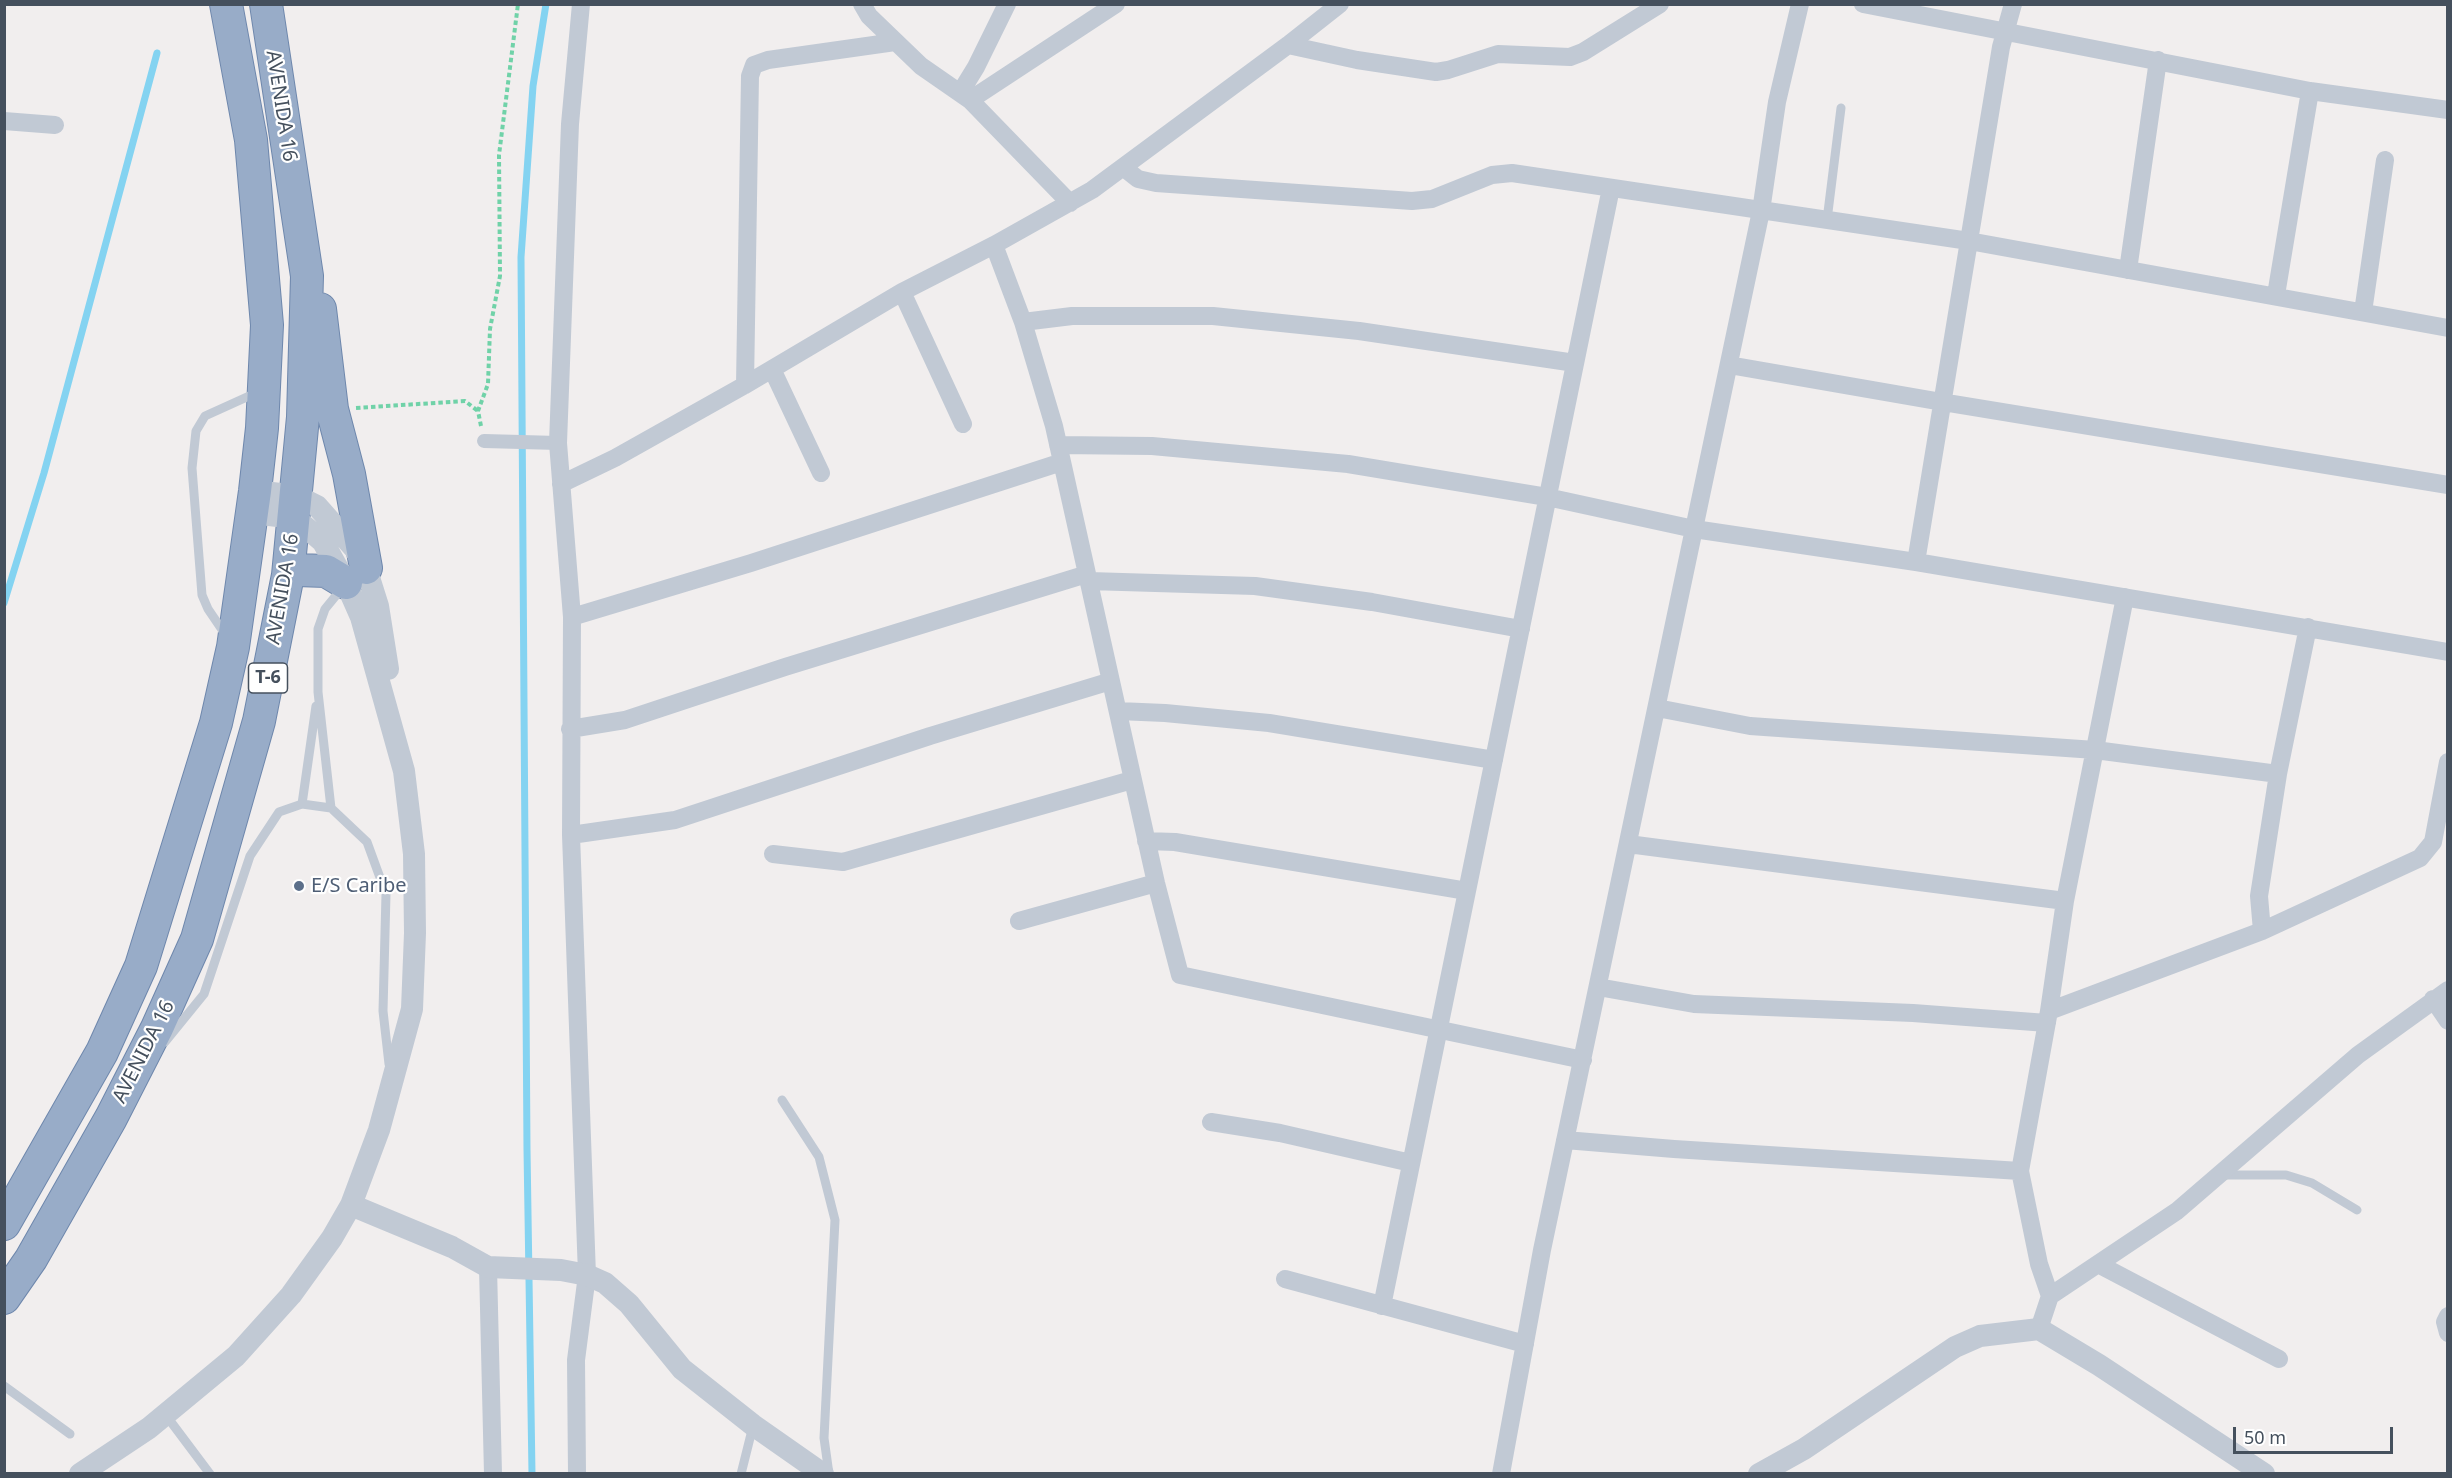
<!DOCTYPE html>
<html>
<head>
<meta charset="utf-8">
<style>
	body { margin:0 }
	#map { position:relative; width:2452px; height:1478px; overflow:hidden; background:#f1eeee; font-family:"Noto Sans",sans-serif }
	canvas { display:block }
	.frame { position:absolute; inset:0; border:6px solid #45505d; pointer-events:none }
	.scale { position:absolute; left:2233px; top:1427px; width:160px; height:27px; box-sizing:border-box; border:3px solid #45505d; border-top:0; padding-left:8px; font-size:18px; line-height:21px; white-space:nowrap; color:#45505d; -webkit-text-stroke:4px #fff; paint-order:stroke }
</style>
</head>
<body>
<div id="map">
<canvas width="2452" height="1478"></canvas>
<div class="frame"></div>
<div class="scale">50 m</div>
</div>
<script>
const ctx = document.querySelector('canvas').getContext('2d');
ctx.lineJoin = 'round';
const shape = rows => new Path2D(rows.map(r => 'M' + r).join(''));
function trace(path, color, width, dash) { ctx.strokeStyle = color; ctx.lineWidth = width; ctx.lineCap = dash ? 'butt' : 'round'; ctx.setLineDash(dash || []); ctx.stroke(path); }
function label(font, color, halo, rows, align = 'center') {
  ctx.font = font + ' "Noto Sans",sans-serif'; ctx.lineWidth = 4.5; ctx.setLineDash([]); ctx.textBaseline = 'middle'; ctx.strokeStyle = halo; ctx.fillStyle = color; for (const [text, x, y, turn = 0] of rows) {
    ctx.save(); ctx.translate(x, y); ctx.rotate((+turn || 0) * Math.PI / 180); ctx.textAlign = isNaN(turn) ? turn : align; if (halo) ctx.strokeText(text, 0, 0); ctx.fillText(text, 0, 0); ctx.restore();
  }
}
trace(shape([
	[4,603,44,473,157,53],
	[532,1474,527,1149,521,257,533,86,546,4]
]), '#84d3f1', 7);
const trunk = shape([
	[320,309,332,409,349,474,366,568],
	[288,575,297,570,326,571,346,583],
	[4,1224,102,1052,141,966,216,723,233,647,255,491,262,428,267,325,251,140,226,4],
	[4,1298,31,1259,111,1118,157,1028,197,939,259,721,288,575,303,417,307,276,266,4]
]);
trace(trunk, '#6e87ac', 34);
trace(shape([
	[356,408,465,401,478,411],
	[481,426,478,411,488,384,490,329,500,276,499,155,518,4]
]), '#70d2a8', 4, [4.5, 3]);
trace(shape([
	[1827,220,1841,108],
	[227,637,208,609,202,595,192,468,196,431,205,416,258,392],
	[302,804,316,706],
	[331,808,318,692,318,629,325,609,343,587],
	[165,1042,204,994,250,856,279,812,302,804,331,808,367,842,386,894,383,1011,389,1064],
	[782,1100,819,1157,835,1220,824,1438,829,1474],
	[2220,1175,2286,1175,2312,1183,2357,1210],
	[4,1386,70,1434],
	[165,1414,210,1474],
	[741,1474,753,1426]
]), '#c1c9d4', 9);
trace(shape([
	[484,441,558,443]
]), '#c1c9d4', 14);
trace(shape([
	[862,4,869,16,921,66,970,100,1070,203],
	[1863,4,2310,91,2448,110],
	[1288,45,1357,60,1436,72,1448,70,1498,54,1570,57,1583,52,1660,4],
	[960,93,976,67,1007,4],
	[970,100,1116,4],
	[4,121,55,125],
	[1124,168,1138,179,1156,183,1412,201,1432,199,1492,175,1512,173,1969,241,2448,328],
	[994,245,1023,322,1054,426,1156,883,1180,975,1583,1060],
	[2128,270,2158,60],
	[902,292,963,424],
	[2276,295,2310,91],
	[2363,312,2385,160],
	[1023,322,1072,316,1213,316,1359,331,1575,363],
	[1729,365,1942,402,2448,485],
	[772,369,821,473],
	[745,385,750,76,754,65,768,60,895,42],
	[1058,445,1152,446,1348,464,1547,497,1694,529,1916,562,2448,652],
	[561,484,615,458,745,385,902,292,994,245,1092,190,1288,45,1340,4],
	[1916,562,2001,47,2013,4],
	[1089,581,1255,586,1372,602,1521,629],
	[572,617,751,563,1062,462],
	[1657,708,1750,726,2095,750,2278,774],
	[1118,711,1165,713,1269,723,1494,760],
	[570,729,625,720,785,667,1087,574],
	[571,835,675,820,930,736,1111,681],
	[1146,841,1175,842,1467,891],
	[1628,844,2065,901],
	[773,854,843,862,1132,780],
	[1019,921,1156,883],
	[2262,931,2259,896,2278,774,2308,627],
	[1598,987,1694,1004,1913,1013,2047,1023],
	[2433,999,2448,1021],
	[2049,1011,2262,931,2420,858,2433,842,2448,762],
	[1211,1122,1280,1133,1411,1163],
	[1565,1140,1674,1149,2020,1171],
	[2098,1264,2279,1359],
	[488,1267,493,1474],
	[1285,1279,1525,1344],
	[2050,1296,2177,1211,2358,1055,2448,990],
	[1382,1306,1611,188],
	[2448,1316,2445,1322,2448,1333],
	[2039,1329,2050,1296,2039,1264,2020,1171,2049,1011,2065,901,2125,597],
	[577,1474,576,1360,587,1275,571,835,572,617,558,443,570,124,581,4],
	[1501,1474,1542,1250,1761,211,1777,102,1800,4]
]), '#c1c9d4', 18);
trace(shape([
	[255,491,297,496,317,506,355,549,366,568,378,606,388,669],
	[351,1205,452,1247,488,1267,561,1270,587,1275,605,1283,629,1304,682,1369,753,1425,823,1474],
	[80,1474,149,1428,236,1356,291,1295,332,1238,351,1205,379,1130,412,1009,415,933,414,854,404,771,361,617,346,583,323,542,295,518,252,513],
	[1759,1474,1804,1449,1955,1347,1980,1336,2039,1329,2099,1365,2264,1474]
]), '#c1c9d4', 22);
trace(trunk, '#98acc8', 32);
for (const [x, y, r, color] of [
	[299,886,6,"#5c6f8a"]
]) { const dot = new Path2D(); dot.arc(x, y, r, 0, 2 * Math.PI); ctx.fillStyle = color; ctx.fill(dot); trace(dot, '#fff', 2); }
for (const [x, y, w] of [
	[268,678,39]
]) { const box = new Path2D(); box.roundRect(x - w / 2, y - 15, w, 30, 4.5); ctx.fillStyle = '#fff'; ctx.fill(box); trace(box, '#45505d', 1.5); }
label('bold 18px', '#45505d', null, [
	["T-6",268,678]
]);
label('20px', '#45505d', '#fff', [
	["AVENIDA 16",281,106,81],
	["AVENIDA 16",283,589,-80],
	["AVENIDA 16",144,1052,-63]
]);
label('20px', '#4e5e75', '#fff', [
	["E/S Caribe",311,886]
], 'left');
</script>
</body>
</html>
